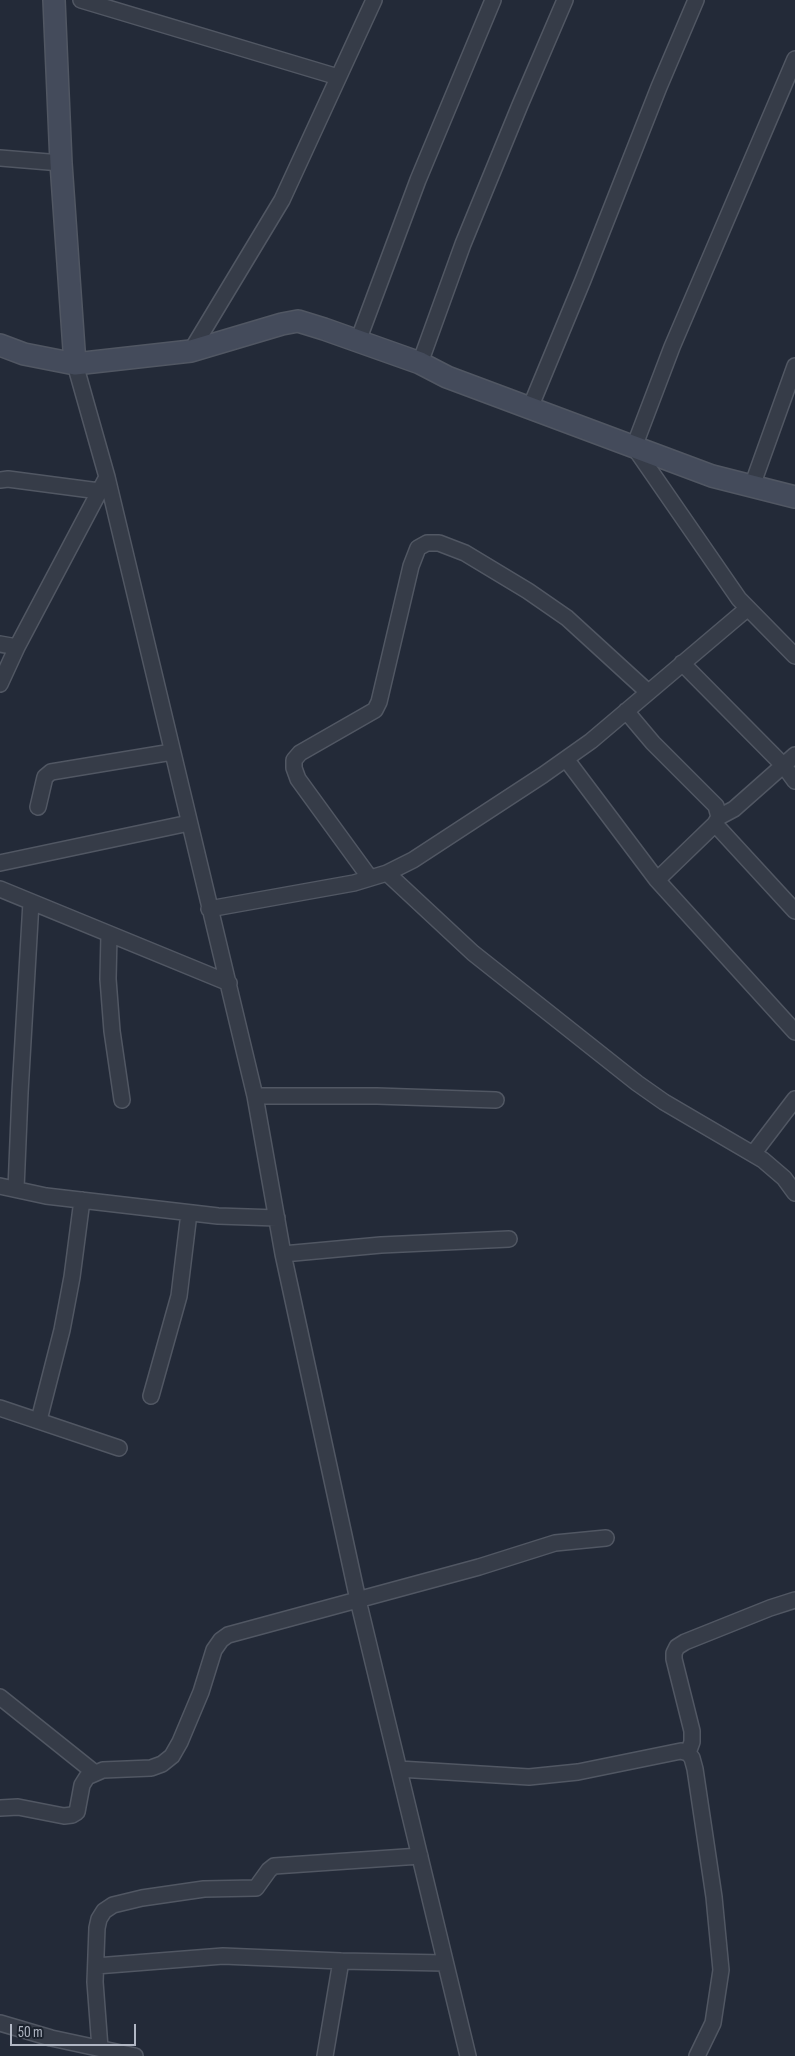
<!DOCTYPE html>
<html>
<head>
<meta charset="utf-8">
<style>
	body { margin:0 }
	#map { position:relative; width:795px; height:2056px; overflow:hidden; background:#232a38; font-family:"Sofia Sans Condensed",sans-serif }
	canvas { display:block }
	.scale { position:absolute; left:10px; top:2024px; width:126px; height:22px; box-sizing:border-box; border:2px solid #b1b7c4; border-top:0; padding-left:6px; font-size:15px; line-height:18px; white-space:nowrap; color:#b1b7c4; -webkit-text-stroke:4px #1b222d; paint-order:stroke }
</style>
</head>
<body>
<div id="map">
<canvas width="795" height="2056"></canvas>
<div class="scale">50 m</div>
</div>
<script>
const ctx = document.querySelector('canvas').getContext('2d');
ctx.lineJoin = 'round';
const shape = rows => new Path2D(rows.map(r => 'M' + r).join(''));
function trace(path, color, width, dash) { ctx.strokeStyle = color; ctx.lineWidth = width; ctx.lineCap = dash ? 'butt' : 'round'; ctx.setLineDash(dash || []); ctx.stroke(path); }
const street = shape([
	[81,0,338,77],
	[795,59,672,347,634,447,739,599,795,656],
	[0,158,61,163],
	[358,341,418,180,493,0],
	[191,351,282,200,374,0],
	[420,363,463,244,520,105,565,0],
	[75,364,107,477,255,1096,283,1254,358,1600,468,2056],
	[530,408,583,280,659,87,696,0],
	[0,480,8,479,99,491],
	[752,486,795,366],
	[0,644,17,647],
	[682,663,784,766,795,781],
	[0,684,17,647,107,477],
	[626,711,653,743,716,806,719,817,715,824,657,880],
	[566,759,657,880,795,1032],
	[38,807,45,777,51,772,172,752],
	[719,817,734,809,795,755],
	[715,824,795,911],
	[0,863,189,823],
	[387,873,473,953,637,1083,664,1102,763,1160,784,1178,795,1193],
	[370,878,298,779,294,768,294,760,300,753,375,710,379,702,411,566,418,548,427,543,439,543,465,553,528,591,567,618,648,692],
	[0,889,229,983],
	[209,909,354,883,387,873,413,860,543,775,591,741,748,608],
	[109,934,108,979,112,1031,122,1100],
	[255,1096,377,1096,496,1100],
	[753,1154,795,1099],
	[0,1186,46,1196,218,1216,277,1218],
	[16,1189,20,1093,31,902],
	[283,1254,381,1245,509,1239],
	[151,1396,179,1296,189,1213],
	[0,1408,119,1448],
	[39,1420,62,1330,72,1277,82,1200],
	[0,1697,95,1773],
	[688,1753,692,1742,692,1731,674,1659,674,1653,677,1647,685,1642,770,1608,795,1600],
	[399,1769,529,1777,578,1772,681,1751,688,1753,692,1758,695,1769,714,1897,721,1970,713,2023,697,2056],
	[0,1808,18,1807,64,1816,72,1815,77,1812,82,1785,87,1777,103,1770,151,1768,162,1764,172,1756,180,1742,201,1692,214,1650,221,1640,228,1635,479,1567,555,1543,606,1538],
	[96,1966,223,1956,341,1961,445,1963],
	[0,2023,51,2038,135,2056],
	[100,2048,95,1982,97,1928,99,1919,104,1911,113,1905,142,1898,204,1889,256,1888,269,1870,274,1866,420,1856],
	[325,2056,341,1961]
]);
const secondary = shape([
	[54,0,61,163,75,364],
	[0,345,24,354,75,364,191,351,282,324,298,321,324,329,420,363,447,377,712,476,795,497]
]);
trace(street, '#515763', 18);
trace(secondary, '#515763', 24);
trace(street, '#363c48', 15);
trace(secondary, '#444b5b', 21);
</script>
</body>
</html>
